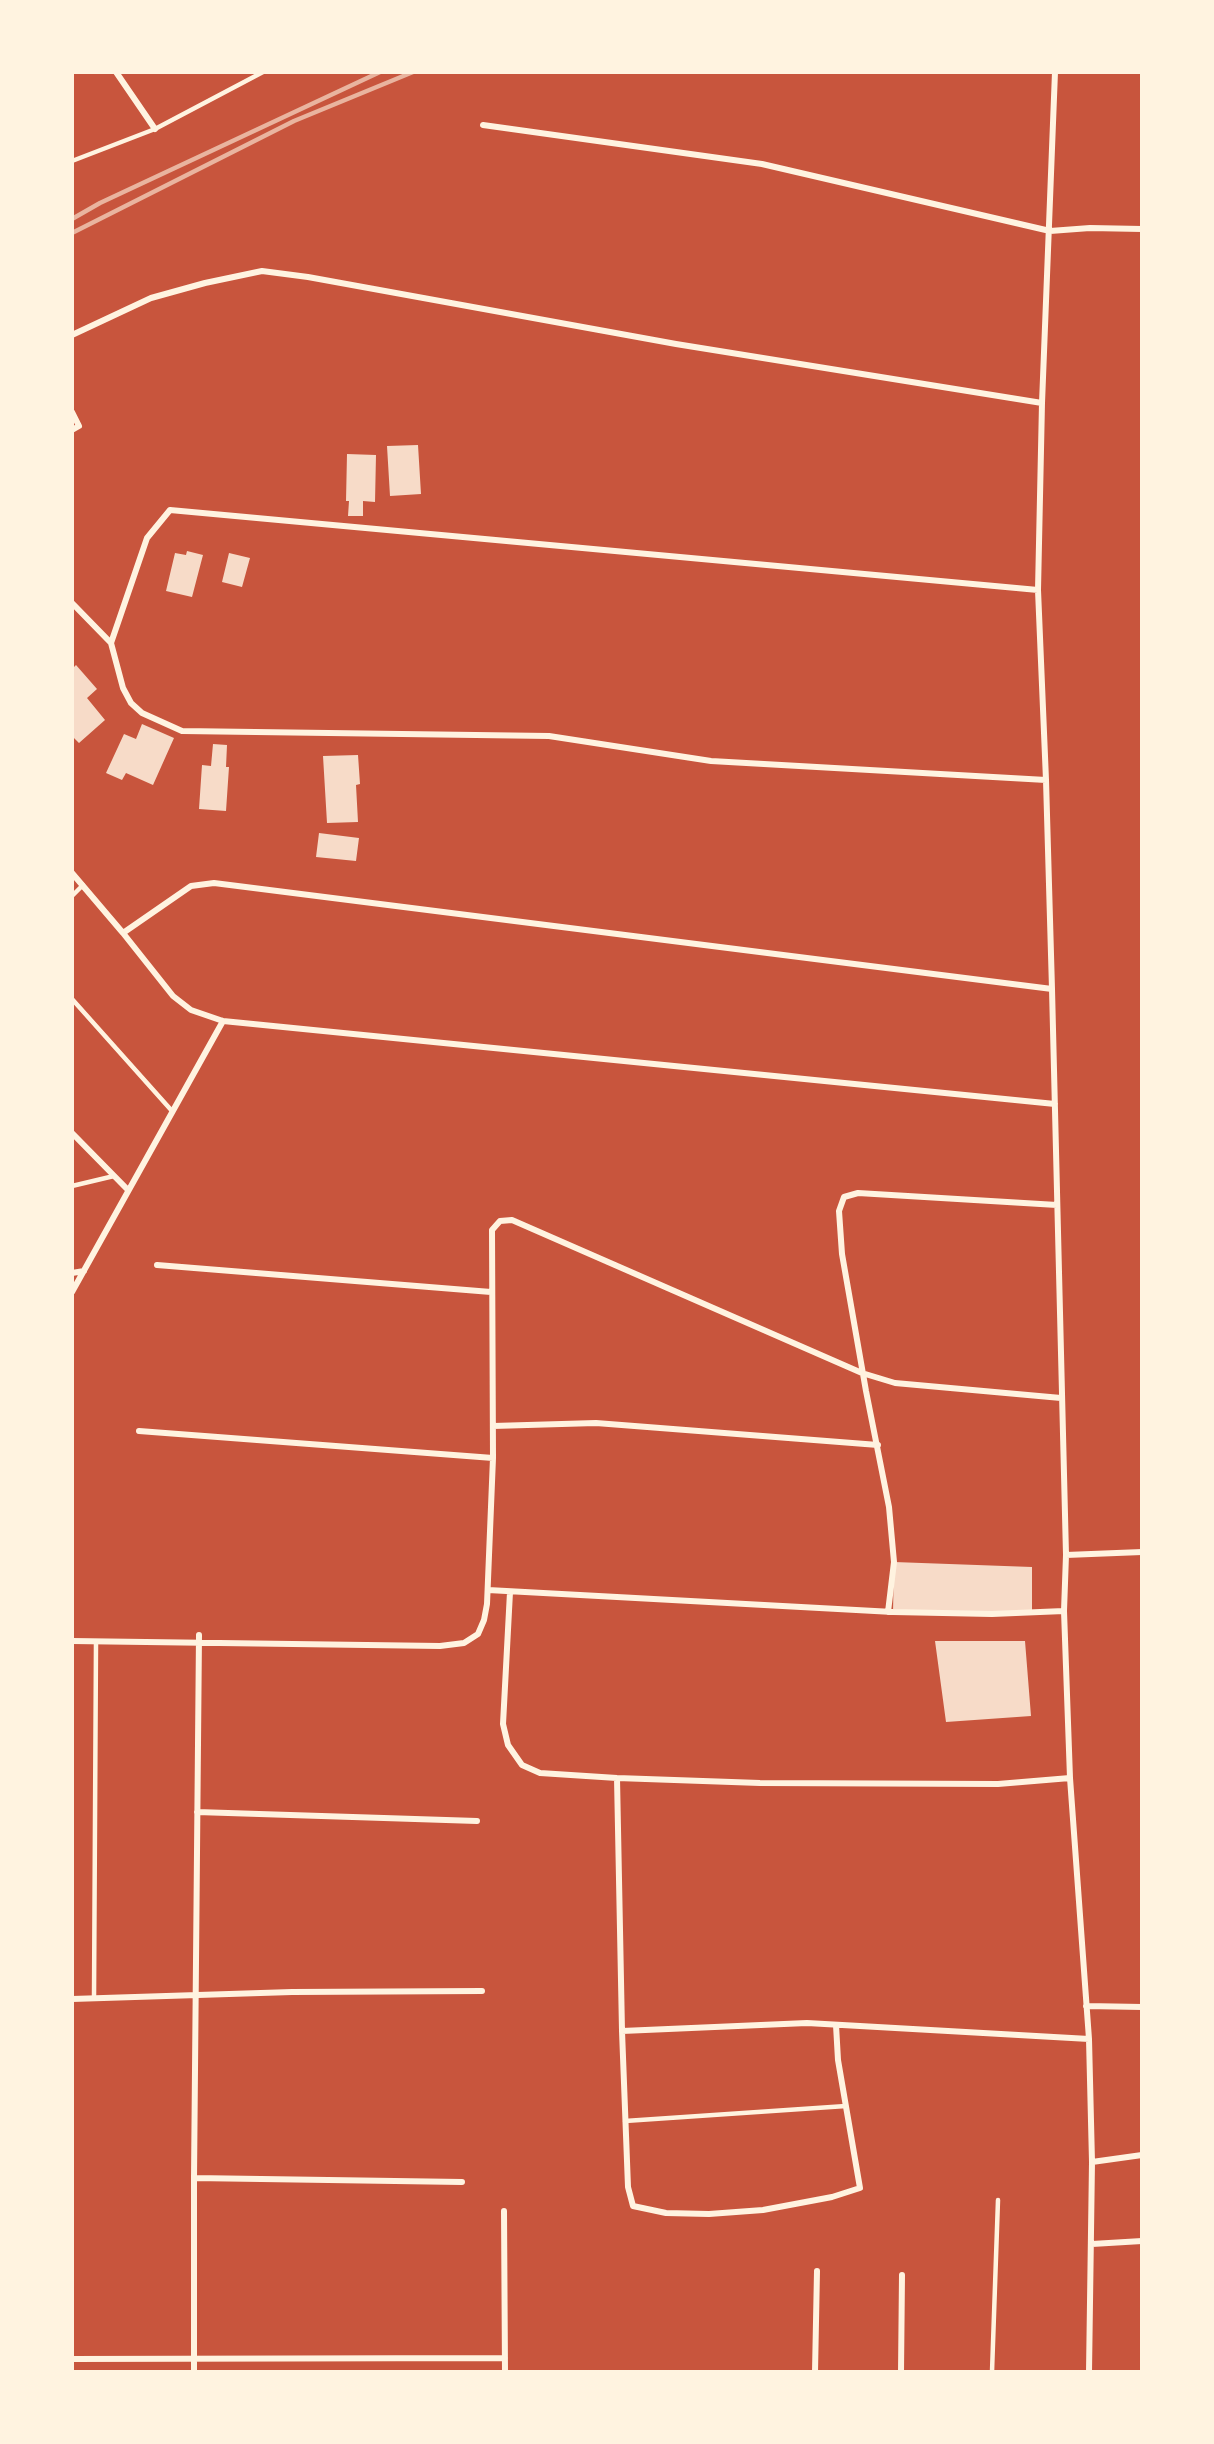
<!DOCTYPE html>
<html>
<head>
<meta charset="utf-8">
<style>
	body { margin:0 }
	#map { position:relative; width:1214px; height:2444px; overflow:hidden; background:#c8553d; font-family:Roboto,sans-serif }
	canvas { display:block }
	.frame { position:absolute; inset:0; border:74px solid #fff3e0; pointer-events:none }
</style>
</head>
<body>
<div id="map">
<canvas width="1214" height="2444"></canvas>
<div class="frame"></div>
</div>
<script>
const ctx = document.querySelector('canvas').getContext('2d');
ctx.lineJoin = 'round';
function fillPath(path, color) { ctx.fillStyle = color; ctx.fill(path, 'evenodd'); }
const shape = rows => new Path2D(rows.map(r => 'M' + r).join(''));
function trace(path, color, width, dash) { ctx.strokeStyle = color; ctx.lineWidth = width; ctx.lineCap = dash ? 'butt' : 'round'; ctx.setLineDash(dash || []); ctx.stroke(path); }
fillPath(shape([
	[418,445,421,494,390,496,387,446],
	[347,454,376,455,375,502,363,501,363,516,348,516,349,501,346,501],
	[187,551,203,555,192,597,166,591,175,553,186,555],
	[229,553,250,558,242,587,222,582],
	[76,665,97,689,87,698,105,720,79,743,72,736,72,669],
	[142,724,174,738,153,785,126,773,122,780,106,773,124,734,136,739],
	[213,744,227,745,226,767,229,767,226,811,199,809,202,765,211,766],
	[358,755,360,784,356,785,358,822,327,823,323,756],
	[319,833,359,838,356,861,316,857],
	[894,1562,1032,1567,1032,1613,893,1612],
	[935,1641,1025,1641,1031,1716,946,1722]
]), '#f7dbc8');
trace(shape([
	[72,161,155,129,263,72],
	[72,896,83,885],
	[72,999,172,1111],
	[72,1186,114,1176],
	[94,1998,96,1642],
	[625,2121,846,2106],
	[992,2372,998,2200]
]), '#fff3e0', 4.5);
trace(shape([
	[116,72,155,129],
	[1055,72,1042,403,1038,590,1046,780,1052,989,1066,1555,1064,1611,1070,1778,1089,2039,1092,2162,1089,2372],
	[483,125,762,164,1050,231,1090,228,1142,229],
	[72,335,151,298,205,283,262,271,308,277,676,344,1042,403],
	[72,412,79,426,72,430],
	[72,603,111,643,123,688,131,703,142,713,182,731,549,736,711,761,1046,780],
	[111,643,147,538,170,510,1038,590],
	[72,873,123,933,173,996,191,1010,223,1021,1055,1104],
	[123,933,191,886,214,883,1052,989],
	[72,1133,128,1190],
	[157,1265,491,1292],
	[72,1273,84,1271],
	[72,1292,223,1021],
	[493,1426,596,1423,878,1445],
	[139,1431,493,1458],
	[1066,1555,1142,1552],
	[488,1590,893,1612,992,1614,1064,1611],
	[510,1592,503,1724,508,1745,522,1765,540,1773,617,1778,760,1783,998,1784,1070,1778],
	[888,1612,894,1562,889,1507,866,1391,842,1254,839,1211,844,1197,858,1193,1057,1205],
	[72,1641,440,1646,464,1643,478,1634,484,1620,487,1604,493,1458,492,1230,500,1221,512,1220,862,1373,895,1383,1061,1398],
	[617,1778,622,2031,628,2187,633,2206,666,2213,709,2214,763,2210,832,2197,860,2188,838,2060,836,2025],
	[197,1812,477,1821],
	[72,1999,292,1992,482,1991],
	[1086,2006,1142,2007],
	[622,2031,807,2023,1089,2039],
	[1092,2162,1142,2155],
	[194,2178,462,2182],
	[504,2211,505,2372],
	[1092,2244,1142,2241],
	[72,2359,505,2358],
	[194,2372,194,2178,199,1635],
	[815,2372,817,2271],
	[901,2372,902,2275]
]), '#fff3e0', 6);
trace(shape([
	[72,219,100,203,380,72],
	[72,233,294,121,413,72]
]), '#e9b49f', 4.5);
</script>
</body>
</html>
